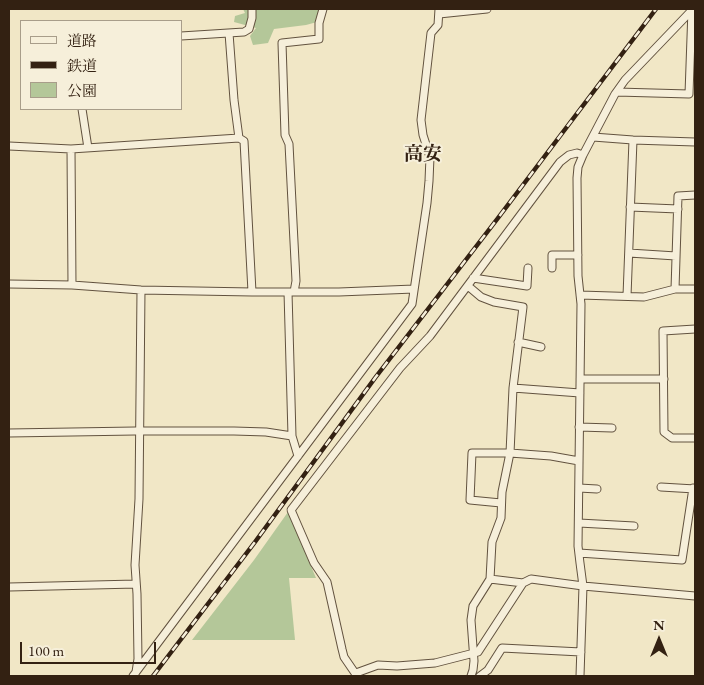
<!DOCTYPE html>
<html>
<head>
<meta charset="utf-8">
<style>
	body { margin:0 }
	#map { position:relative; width:704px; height:685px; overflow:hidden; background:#f1e7c6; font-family:"EB Garamond","Noto Serif JP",serif }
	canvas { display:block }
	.frame { position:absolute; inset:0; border:10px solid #332112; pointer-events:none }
	.legend { position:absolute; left:20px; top:20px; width:162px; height:90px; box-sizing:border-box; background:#f6efda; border:1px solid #a89d8a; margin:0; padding:6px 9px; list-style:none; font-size:15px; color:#332112 }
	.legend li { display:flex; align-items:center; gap:10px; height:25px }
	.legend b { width:25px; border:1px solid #a89d8a }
	.north { position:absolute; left:634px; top:615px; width:50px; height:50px; -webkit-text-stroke:4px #f6efda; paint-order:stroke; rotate:0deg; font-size:14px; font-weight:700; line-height:20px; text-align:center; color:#332112 }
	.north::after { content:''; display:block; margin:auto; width:18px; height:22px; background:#332112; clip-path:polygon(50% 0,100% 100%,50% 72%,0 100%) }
	.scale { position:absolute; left:20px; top:642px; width:136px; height:22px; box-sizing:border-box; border:2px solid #332112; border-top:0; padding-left:6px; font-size:15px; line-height:18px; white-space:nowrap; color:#332112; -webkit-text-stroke:4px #f6efda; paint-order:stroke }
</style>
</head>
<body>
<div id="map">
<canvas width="704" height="685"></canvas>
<div class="frame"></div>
<ul class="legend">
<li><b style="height:6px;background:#f6efda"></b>道路</li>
<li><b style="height:6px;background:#332112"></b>鉄道</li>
<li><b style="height:14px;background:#b4c799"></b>公園</li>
</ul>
<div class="north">N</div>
<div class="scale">100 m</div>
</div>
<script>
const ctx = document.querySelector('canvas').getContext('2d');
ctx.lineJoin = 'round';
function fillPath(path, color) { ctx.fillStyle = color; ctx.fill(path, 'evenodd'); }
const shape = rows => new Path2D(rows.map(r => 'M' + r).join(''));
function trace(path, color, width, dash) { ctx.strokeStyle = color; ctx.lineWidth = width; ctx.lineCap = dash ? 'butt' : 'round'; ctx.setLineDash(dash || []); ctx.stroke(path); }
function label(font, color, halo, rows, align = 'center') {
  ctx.font = font + ' "EB Garamond","Noto Serif JP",serif'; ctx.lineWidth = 4; ctx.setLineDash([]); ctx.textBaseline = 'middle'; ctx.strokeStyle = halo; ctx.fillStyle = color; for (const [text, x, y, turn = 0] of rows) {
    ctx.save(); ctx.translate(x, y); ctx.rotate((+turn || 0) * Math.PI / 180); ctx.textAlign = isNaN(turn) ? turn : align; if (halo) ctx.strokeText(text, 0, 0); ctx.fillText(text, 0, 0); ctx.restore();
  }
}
fillPath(shape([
	[243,9,319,9,317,22,306,25,274,29,268,43,253,45,250,36,256,28,234,22,235,16,245,13],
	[288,512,316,578,289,578,295,640,192,640,254,560]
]), '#b4c799');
const street = shape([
	[439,14,487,9],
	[229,33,234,100,239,138],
	[181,36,244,32,249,29,252,18,252,9],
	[617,92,689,94,692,9],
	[82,109,88,148],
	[593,137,633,140,695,142],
	[9,146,71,149,239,138,244,141,252,292],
	[71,149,72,285],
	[630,207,678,209],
	[629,253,676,256],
	[552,268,552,255,578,255],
	[473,278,527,286,528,268],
	[9,284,72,285,141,290,252,292,339,292,414,289],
	[468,286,481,297,494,302,523,307,513,388,510,453,502,492,501,518,492,542,490,579,473,606,471,620,474,661,473,670,471,676],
	[675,289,678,196,695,195],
	[288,292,292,436,298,456],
	[294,292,296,281,289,144,285,135,282,43,319,39,319,23,323,9],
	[580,295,644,297,675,289,695,289],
	[627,296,633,140],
	[695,329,663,331,664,432,672,438,695,438],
	[518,342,541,347],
	[580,379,664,379],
	[513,388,580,393],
	[579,427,612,428],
	[9,433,135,431,234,431,266,432,292,436],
	[661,487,695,489],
	[579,488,597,489],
	[501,503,470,500,472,453,510,453,551,456,579,461],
	[579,523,634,526],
	[579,553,682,560,693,488],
	[490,579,523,583],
	[9,587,136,584],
	[136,672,138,659,137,594,135,565,139,499,141,290],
	[356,673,378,665,397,666,435,663,478,652,523,583,531,579,583,586,695,596],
	[133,676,412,304,427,203,429,181,430,157,423,135,421,120,431,33,438,25,439,9],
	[357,676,344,657,342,649,327,582,314,563,291,510,400,368,430,336,560,162,569,155,577,153,583,155],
	[480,676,488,670,502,648,581,652],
	[580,676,583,586,580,563,578,546,581,304,578,276,577,178,578,167,583,155,615,94,625,80,693,9]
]);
trace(street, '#62523f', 9);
trace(street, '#f6efda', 7);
const rail = shape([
	[153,676,255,542,375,378,498,218,656,9]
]);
trace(rail, '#332112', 4.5);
trace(rail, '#f6efda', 2.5, [8]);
label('bold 19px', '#332112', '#f6efda', [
	["高安",423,155]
]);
</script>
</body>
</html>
